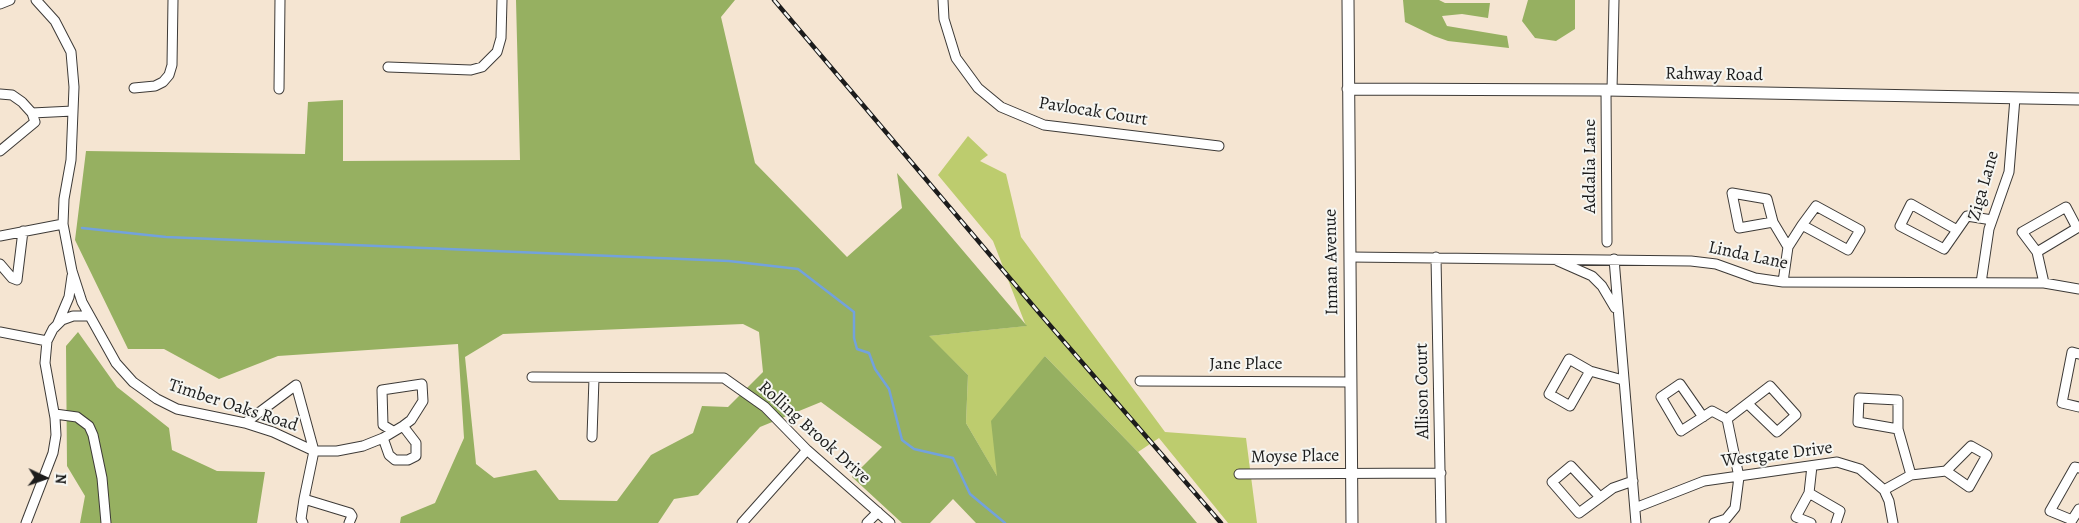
<!DOCTYPE html>
<html>
<head>
<meta charset="utf-8">
<style>
	body { margin:0 }
	#map { position:relative; width:2079px; height:523px; overflow:hidden; background:#f5e5d2; font-family:Alegreya,serif }
	canvas { display:block }
	.north { position:absolute; left:20px; top:453px; width:50px; height:50px; -webkit-text-stroke:4px #f6f6f2; paint-order:stroke; rotate:93deg; font-size:14px; font-weight:700; line-height:20px; text-align:center; color:#1c1c1c }
	.north::after { content:''; display:block; margin:auto; width:18px; height:22px; background:#1c1c1c; clip-path:polygon(50% 0,100% 100%,50% 72%,0 100%) }
</style>
</head>
<body>
<div id="map">
<canvas width="2079" height="523"></canvas>
<div class="north">N</div>
</div>
<script>
const ctx = document.querySelector('canvas').getContext('2d');
ctx.lineJoin = 'round';
function fillPath(path, color) { ctx.fillStyle = color; ctx.fill(path, 'evenodd'); }
const shape = rows => new Path2D(rows.map(r => 'M' + r).join(''));
function trace(path, color, width, dash) { ctx.strokeStyle = color; ctx.lineWidth = width; ctx.lineCap = dash ? 'butt' : 'round'; ctx.setLineDash(dash || []); ctx.stroke(path); }
function label(font, color, halo, rows, align = 'center') {
  ctx.font = font + ' Alegreya,serif'; ctx.lineWidth = 4; ctx.setLineDash([]); ctx.textBaseline = 'middle'; ctx.strokeStyle = halo; ctx.fillStyle = color; for (const [text, x, y, turn = 0] of rows) {
    ctx.save(); ctx.translate(x, y); ctx.rotate((+turn || 0) * Math.PI / 180); ctx.textAlign = isNaN(turn) ? turn : align; if (halo) ctx.strokeText(text, 0, 0); ctx.fillText(text, 0, 0); ctx.restore();
  }
}
fillPath(shape([
	[968,136,988,155,980,161,1006,174,1021,237,1165,432,1246,438,1257,523,1228,523,1159,438,1138,452,1045,356,998,478,966,423,968,375,928,336,1026,326,993,241,938,175]
]), '#bdcc6e');
fillPath(shape([
	[516,0,735,0,721,17,755,163,847,257,902,208,897,173,1027,326,929,336,968,375,966,423,997,476,991,421,1045,356,1138,452,1197,523,976,523,953,499,930,523,902,523,852,477,882,447,821,402,760,427,698,495,674,499,658,523,400,523,401,517,435,503,464,438,458,344,278,356,219,379,164,349,128,349,75,240,86,151,305,154,308,102,343,100,343,161,520,160],
	[743,324,759,332,763,372,728,407,702,406,693,433,651,455,617,501,559,500,536,470,494,478,476,464,465,357,503,334],
	[1403,0,1439,0,1445,3,1490,3,1488,18,1462,14,1442,16,1447,26,1507,36,1509,48,1448,41,1434,36,1405,22],
	[1528,0,1575,0,1575,29,1556,41,1535,38,1522,21],
	[78,332,117,387,169,428,172,450,217,471,265,472,257,523,80,523,85,496,67,466,66,346]
]), '#96b061');
trace(shape([
	[82,228,166,237,729,261,798,269,854,312,854,338,857,349,869,353,875,369,889,389,902,440,914,449,953,458,970,494,1005,523]
]), '#73a2dc', 2.5);
const street = shape([
	[36,0,55,21,71,52,74,87,71,160,64,199,63,224,72,271,82,302,116,363,133,382,157,399,177,409,245,423,273,432,314,451,337,451,363,446,383,438,403,426,411,420,423,401,422,384,382,390,383,425,393,431],
	[943,0,944,19,956,58,978,88,1001,107,1044,125,1219,146],
	[0,4,10,0],
	[388,67,471,70,482,67,497,52,501,38,502,0],
	[134,88,155,86,163,82,169,75,172,65,173,0],
	[279,89,280,0],
	[1606,90,1607,242],
	[1612,90,1614,0],
	[0,94,12,95,22,102,32,113,35,122,0,151],
	[32,113,73,111],
	[1773,222,1767,199,1732,193,1739,228,1773,222,1788,247],
	[1957,230,1911,204,1900,226,1944,249,1967,216,1992,220],
	[0,236,63,224],
	[2037,252,2022,232,2066,207,2077,228,2037,252,2044,283],
	[1350,257,1691,261,1716,264,1755,278,1783,282,2044,283,2079,289],
	[1436,257,1441,523],
	[1614,259,1636,523],
	[1558,261,1592,276,1602,286,1615,308],
	[0,264,12,278,17,280,23,231],
	[1783,282,1788,247,1802,225,1816,206,1860,230,1848,250,1802,225],
	[1981,283,1989,229,2009,172,2015,98],
	[58,323,69,297,72,276],
	[0,332,47,341],
	[2079,354,2072,352,2062,403,2079,407],
	[1590,371,1570,406,1549,394,1569,359,1590,371,1623,380],
	[532,377,724,378,765,407,807,450,890,523],
	[1140,381,1351,382],
	[55,414,77,417,89,426,93,435,102,478,106,523],
	[1703,417,1680,384,1661,397,1681,431,1712,411,1727,419],
	[245,423,296,385,314,451,304,499],
	[592,437,594,378],
	[383,438,389,455,395,460,408,460,416,456,416,443,403,426],
	[2079,468,2075,467,2050,511,2072,520,2079,509],
	[1239,474,1441,473],
	[1911,475,1946,471,1971,446,1987,455,1969,487,1946,471],
	[1884,490,1911,475,1898,429,1898,400,1859,398,1858,422,1898,429],
	[1809,493,1840,511,1836,523],
	[1599,496,1571,466,1552,482,1579,513,1613,488,1633,481],
	[1635,508,1704,481,1837,462,1860,469,1884,490,1889,501,1893,523],
	[26,523,53,453,56,435,55,418,45,363,47,341,53,329,62,320,73,316,89,316],
	[303,523,301,519,304,499,350,513,352,516,349,523],
	[742,523,807,450],
	[867,523,878,512],
	[1714,523,1726,519,1735,508,1739,477,1727,419,1770,386,1796,415,1777,432,1748,404],
	[1811,523,1796,517,1809,493,1812,466]
]);
const secondary = shape([
	[1348,0,1352,523],
	[1348,89,1606,90,2079,99]
]);
trace(street, '#3d3a37', 11);
trace(secondary, '#3d3a37', 13);
trace(street, '#fff', 9);
trace(secondary, '#fff', 11);
const rail = shape([
	[774,0,1035,308,1221,523]
]);
trace(rail, '#1c1c1c', 4.5);
trace(rail, '#f6f6f2', 2.5, [8]);
label('18px', '#1c1c1c', '#f6f6f2', [
	["Rahway Road",1714,75,1],
	["Pavlocak Court",1093,112,9],
	["Addalia Lane",1591,166,-90],
	["Ziga Lane",1984,186,-74],
	["Linda Lane",1748,256,12],
	["Inman Avenue",1332,262,-91],
	["Jane Place",1246,365],
	["Allison Court",1423,391,-91],
	["Timber Oaks Road",233,406,18],
	["Rolling Brook Drive",814,433,42],
	["Westgate Drive",1777,455,-7],
	["Moyse Place",1295,457,-1]
]);
</script>
</body>
</html>
